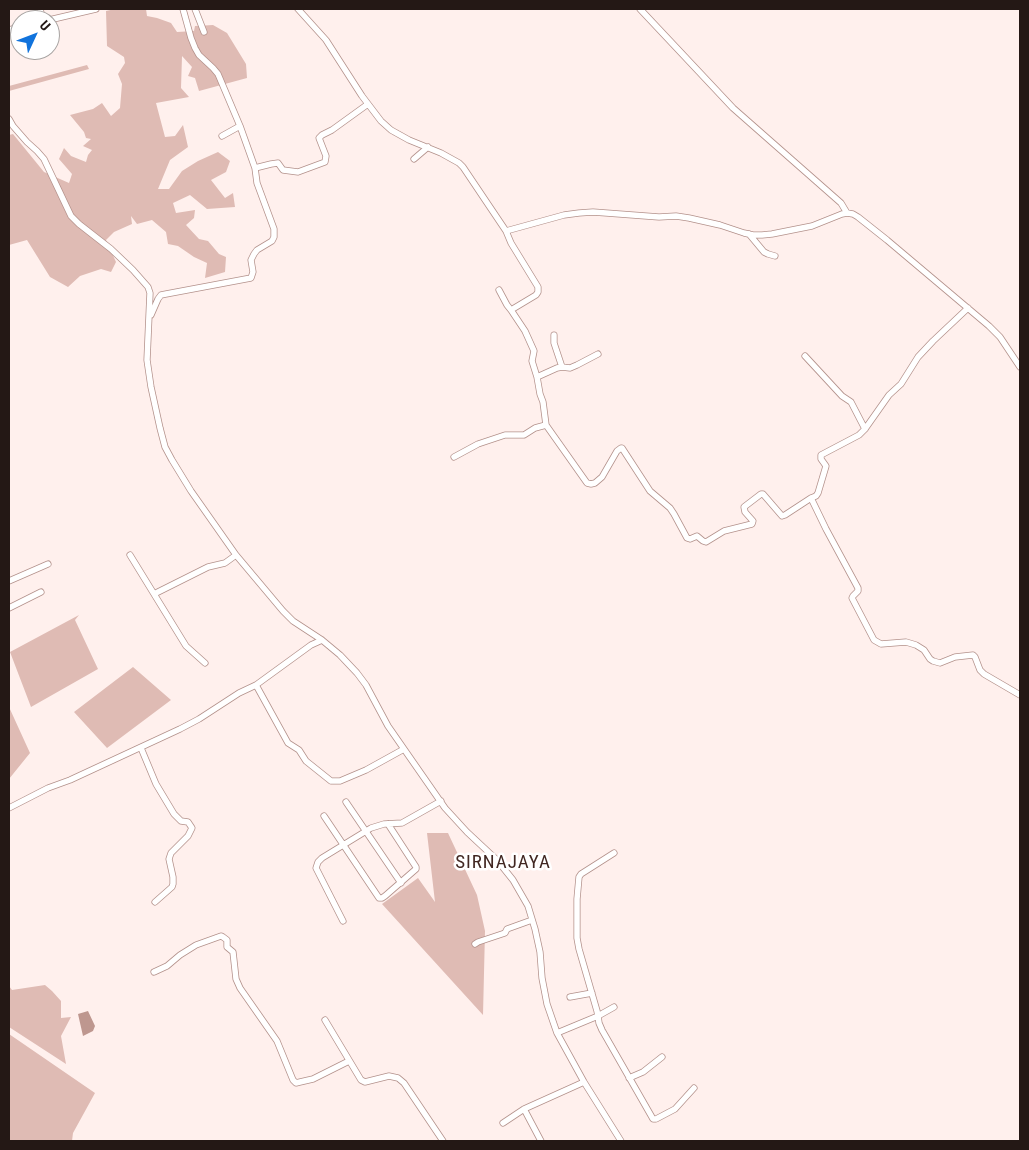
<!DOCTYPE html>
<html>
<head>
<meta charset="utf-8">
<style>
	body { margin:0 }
	#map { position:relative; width:1029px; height:1150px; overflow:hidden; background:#fff0ed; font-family:"Roboto Condensed",sans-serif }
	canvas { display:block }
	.frame { position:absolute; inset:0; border:10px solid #241815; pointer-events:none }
	.north { position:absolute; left:10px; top:10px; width:50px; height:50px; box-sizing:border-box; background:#fff; border:1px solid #a7a3a1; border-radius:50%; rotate:47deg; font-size:14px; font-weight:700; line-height:20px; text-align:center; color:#241815 }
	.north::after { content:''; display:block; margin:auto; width:18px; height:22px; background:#1173dc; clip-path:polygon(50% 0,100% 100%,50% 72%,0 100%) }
</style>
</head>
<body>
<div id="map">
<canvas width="1029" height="1150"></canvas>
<div class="frame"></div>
<div class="north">U</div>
</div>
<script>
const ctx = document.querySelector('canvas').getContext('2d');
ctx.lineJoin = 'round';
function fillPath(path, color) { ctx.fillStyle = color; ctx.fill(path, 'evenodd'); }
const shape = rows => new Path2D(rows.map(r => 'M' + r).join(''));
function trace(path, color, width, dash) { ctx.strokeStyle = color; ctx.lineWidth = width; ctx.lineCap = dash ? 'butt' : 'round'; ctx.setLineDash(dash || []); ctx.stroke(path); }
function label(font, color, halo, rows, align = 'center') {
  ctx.font = font + ' "Roboto Condensed",sans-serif'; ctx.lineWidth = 5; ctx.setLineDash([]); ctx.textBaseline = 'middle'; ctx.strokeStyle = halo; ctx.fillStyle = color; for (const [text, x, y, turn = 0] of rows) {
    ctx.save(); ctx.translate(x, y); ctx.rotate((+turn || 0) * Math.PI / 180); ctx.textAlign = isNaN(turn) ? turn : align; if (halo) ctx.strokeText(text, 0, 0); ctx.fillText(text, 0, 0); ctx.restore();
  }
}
fillPath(shape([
	[115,9,146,9,147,16,157,18,171,23,177,32,194,31,195,26,213,25,227,33,246,64,247,78,199,91,195,78,188,76,192,67,182,56,181,88,189,97,156,103,165,137,175,136,183,125,188,147,170,160,158,189,169,189,182,171,198,161,218,152,230,161,226,172,211,180,225,198,233,193,235,207,207,209,190,195,173,203,176,213,195,210,194,218,186,225,199,239,208,241,219,254,226,257,225,272,205,278,207,263,194,257,178,246,168,244,166,232,152,220,137,224,131,216,132,224,114,232,106,240,116,262,111,272,101,269,80,276,68,287,50,277,27,240,9,245,9,135,13,134,44,172,69,183,72,174,59,159,64,148,71,156,86,162,88,155,92,150,83,146,91,139,86,138,84,132,70,115,93,109,102,103,111,116,120,108,122,84,118,74,125,63,124,57,107,46,106,11],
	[87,65,89,69,9,91,9,86],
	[79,615,75,620,98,669,31,707,10,652],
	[133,667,171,700,107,748,74,712],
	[9,707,30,753,9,779],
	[427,833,448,833,477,895,485,931,483,1015,382,904,418,878,435,902],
	[45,985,52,991,61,1001,61,1018,71,1017,61,1036,66,1064,9,1027,9,986,12,990],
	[9,1034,95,1093,73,1133,72,1141,9,1141]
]), '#dfbbb4');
fillPath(shape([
	[88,1011,95,1026,93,1031,83,1036,78,1014]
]), '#be978f');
const minor = shape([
	[40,9,43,20],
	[183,9,191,38,195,48,199,55,213,68,218,74,240,126],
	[195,9,204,32],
	[298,9,326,40,362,96,381,121,391,130,409,140,441,153,459,163,463,167,506,231,564,215,579,213,593,212,659,217,676,216,689,218,720,225,744,233,753,235,762,235,772,234,812,226,842,214,847,213,853,214,858,217,887,240,989,326,1000,337,1020,367],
	[640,9,733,108,841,203,847,213],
	[49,20,96,9],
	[9,30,20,27],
	[9,119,13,126,27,142,37,151,44,159,71,216,79,224,111,249,133,270,148,287,150,293,147,360,151,387,160,428,165,447,172,460,191,491,236,555,283,611,293,621,322,640,340,655,357,673,366,685,388,726,445,808,467,832,497,860,513,880,528,906,535,929,540,952,542,978,547,1004,557,1033,584,1082,621,1141],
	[414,159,428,147],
	[255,168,271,164,278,163,283,170,298,172,325,162,326,156,319,138,322,135,332,130,368,104],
	[506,231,511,243,538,287,538,292,536,295,511,310,525,331,534,351,532,361,537,377,540,394,543,402,546,425,587,483,591,484,595,483,602,477,617,451,621,448,622,448,650,491,670,508,674,514,687,538,690,539,697,536,703,541,706,542,724,531,752,524,753,521,745,512,744,507,761,494,763,494,782,516,785,515,811,498],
	[749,234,764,252,768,254,775,256],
	[499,290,507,305,511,310],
	[968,308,933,341,918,357,901,384,889,395,865,429,859,435,821,455,821,459,826,466,818,493,816,496,811,498,826,529,858,588,858,591,853,596,852,598,874,640,881,644,906,642,916,645,924,650,930,659,933,661,940,663,955,657,973,655,975,657,980,670,984,674,1020,695],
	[151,315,158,299,161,295,166,294,251,278,253,272,251,260,254,254,257,250,272,241,274,237,274,229,257,183,255,168,240,126,222,136],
	[554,335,554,343,562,367],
	[805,356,842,396,851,402,865,429],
	[537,377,557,368,562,367,570,368,577,365,598,354],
	[454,457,478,444,505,435,524,435,535,428,546,425],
	[130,555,186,646,205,663],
	[9,581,48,564],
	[154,594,208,567,225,563,236,555],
	[9,608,41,592],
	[256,685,288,743,299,750,306,761,331,781,340,781,366,770,404,749],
	[141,748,156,784,174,814,181,821,188,822,192,828,188,836,171,853,169,859,173,877,173,884,172,887,155,902],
	[346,802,401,883],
	[9,808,48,788,70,780,180,729,199,719,239,693,256,685,311,645,322,640],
	[324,816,379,898,382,898,385,896,416,869,416,867,388,824],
	[343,921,316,868,318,862,322,858,371,828,384,824,402,823,441,801],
	[475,944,478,942,505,933,507,929,532,920],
	[154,972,167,966,180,955,196,945,221,936,223,937,227,940,227,947,233,952,236,979,240,988,277,1041,293,1080,296,1083,300,1082,313,1079,349,1061],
	[570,997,592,993],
	[614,1007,598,1016,599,1023,602,1030,653,1119,656,1119,675,1109,694,1088],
	[325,1020,361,1080,365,1082,389,1076,398,1078,404,1083,443,1141],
	[557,1033,598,1016,597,1011,579,949,577,938,577,899,579,877,581,874,614,853],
	[629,1078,643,1072,662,1057],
	[524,1109,541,1141],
	[503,1123,524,1109,584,1082]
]);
trace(minor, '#b3918b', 7);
trace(minor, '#fff', 5.5);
ctx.letterSpacing = '1px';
label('19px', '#412722', '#fff', [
	["SIRNAJAYA",503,863]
]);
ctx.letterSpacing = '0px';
</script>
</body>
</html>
